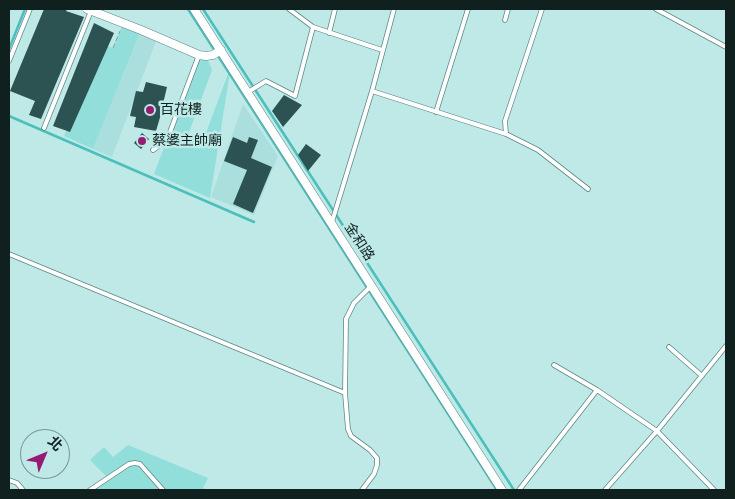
<!DOCTYPE html>
<html>
<head>
<meta charset="utf-8">
<style>
	body { margin:0 }
	#map { position:relative; width:735px; height:499px; overflow:hidden; background:#bee9e7; font-family:Karla,"Noto Sans TC",sans-serif }
	canvas { display:block }
	.frame { position:absolute; inset:0; border:10px solid #0f201f; pointer-events:none }
	.north { position:absolute; left:20px; top:429px; width:50px; height:50px; box-sizing:border-box; background:#bee9e7; border:1px solid #789997; border-radius:50%; rotate:45deg; font-size:14px; font-weight:700; line-height:20px; text-align:center; color:#0f201f }
	.north::after { content:''; display:block; margin:auto; width:18px; height:22px; background:#971b73; clip-path:polygon(50% 0,100% 100%,50% 72%,0 100%) }
</style>
</head>
<body>
<div id="map">
<canvas width="735" height="499"></canvas>
<div class="frame"></div>
<div class="north">北</div>
</div>
<script>
const ctx = document.querySelector('canvas').getContext('2d');
ctx.lineJoin = 'round';
function fillPath(path, color) { ctx.fillStyle = color; ctx.fill(path, 'evenodd'); }
const shape = rows => new Path2D(rows.map(r => 'M' + r).join(''));
function trace(path, color, width, dash) { ctx.strokeStyle = color; ctx.lineWidth = width; ctx.lineCap = dash ? 'butt' : 'round'; ctx.setLineDash(dash || []); ctx.stroke(path); }
function label(font, color, halo, rows, align = 'center') {
  ctx.font = font + ' Karla,"Noto Sans TC",sans-serif'; ctx.lineWidth = 5; ctx.setLineDash([]); ctx.textBaseline = 'middle'; ctx.strokeStyle = halo; ctx.fillStyle = color; for (const [text, x, y, turn = 0] of rows) {
    ctx.save(); ctx.translate(x, y); ctx.rotate((+turn || 0) * Math.PI / 180); ctx.textAlign = isNaN(turn) ? turn : align; if (halo) ctx.strokeText(text, 0, 0); ctx.fillText(text, 0, 0); ctx.restore();
  }
}
fillPath(shape([
	[140,33,156,41,112,157,93,149],
	[243,104,278,156,254,215,211,197]
]), '#abdfdd');
fillPath(shape([
	[123,24,141,30,93,149,64,136,101,44,113,48],
	[199,55,206,56,212,70,185,143,200,149,231,66,210,198,154,174],
	[128,445,208,478,203,488,206,490,89,490,106,476,90,460,104,447,113,457]
]), '#92dedb');
trace(shape([
	[188,9,497,490],
	[203,9,514,490],
	[9,49,25,9],
	[9,116,254,222]
]), '#4bbfbc', 2.5);
fillPath(shape([
	[44,9,67,9,66,11,84,17,41,119,29,115,35,101,10,91],
	[94,23,114,33,70,132,53,126],
	[146,82,167,87,163,104,170,106,168,116,161,114,156,131,134,127,136,117,130,116,136,91,143,92],
	[284,95,302,105,283,127,272,111],
	[142,133,149,139,141,149,134,143],
	[233,137,247,143,249,137,258,140,251,158,272,167,253,213,233,204,247,170,224,161],
	[306,144,321,155,308,171,298,155]
]), '#2c5352');
const lane = shape([
	[289,9,313,27],
	[656,9,726,47],
	[505,20,508,9],
	[329,33,335,9],
	[9,61,30,9],
	[372,91,506,134,538,150,588,189],
	[248,92,266,81,295,96,313,27,382,50],
	[436,112,468,9],
	[44,128,91,11],
	[506,134,505,121,542,9],
	[153,150,167,140,199,55],
	[332,222,372,91,394,9],
	[9,254,345,393],
	[669,347,702,376],
	[554,365,597,390,657,431,714,490],
	[9,480,17,483,23,490],
	[90,490,129,464,135,463,140,464,163,490],
	[362,490,374,474,377,465,377,458,370,450,351,436,348,429,345,393,346,319,354,303,372,285],
	[519,490,597,390],
	[605,490,657,431,726,346]
]);
const street = shape([
	[87,9,141,30,199,55,206,56,213,55,221,50],
	[194,9,502,490]
]);
trace(lane, '#5e8685', 5.5);
trace(street, '#5e8685', 9);
trace(shape([
	[113,48,120,31]
]), '#7fa1a0', 1, [5, 2.5]);
trace(lane, '#fff', 4);
trace(street, '#fff', 8);
for (const [x, y, r, color] of [
	[150,110,5,"#971b73"],
	[142,141,5,"#971b73"]
]) { const dot = new Path2D(); dot.arc(x, y, r, 0, 2 * Math.PI); ctx.fillStyle = color; ctx.fill(dot); trace(dot, '#bee9e7', 2); }
label('14px', '#0f201f', '#bee9e7', [
	["百花樓",160,110],
	["蔡婆主帥廟",152,141]
], 'left');
label('14px', '#0f201f', '#bee9e7', [
	["金和路",359,242,57]
]);
</script>
</body>
</html>
